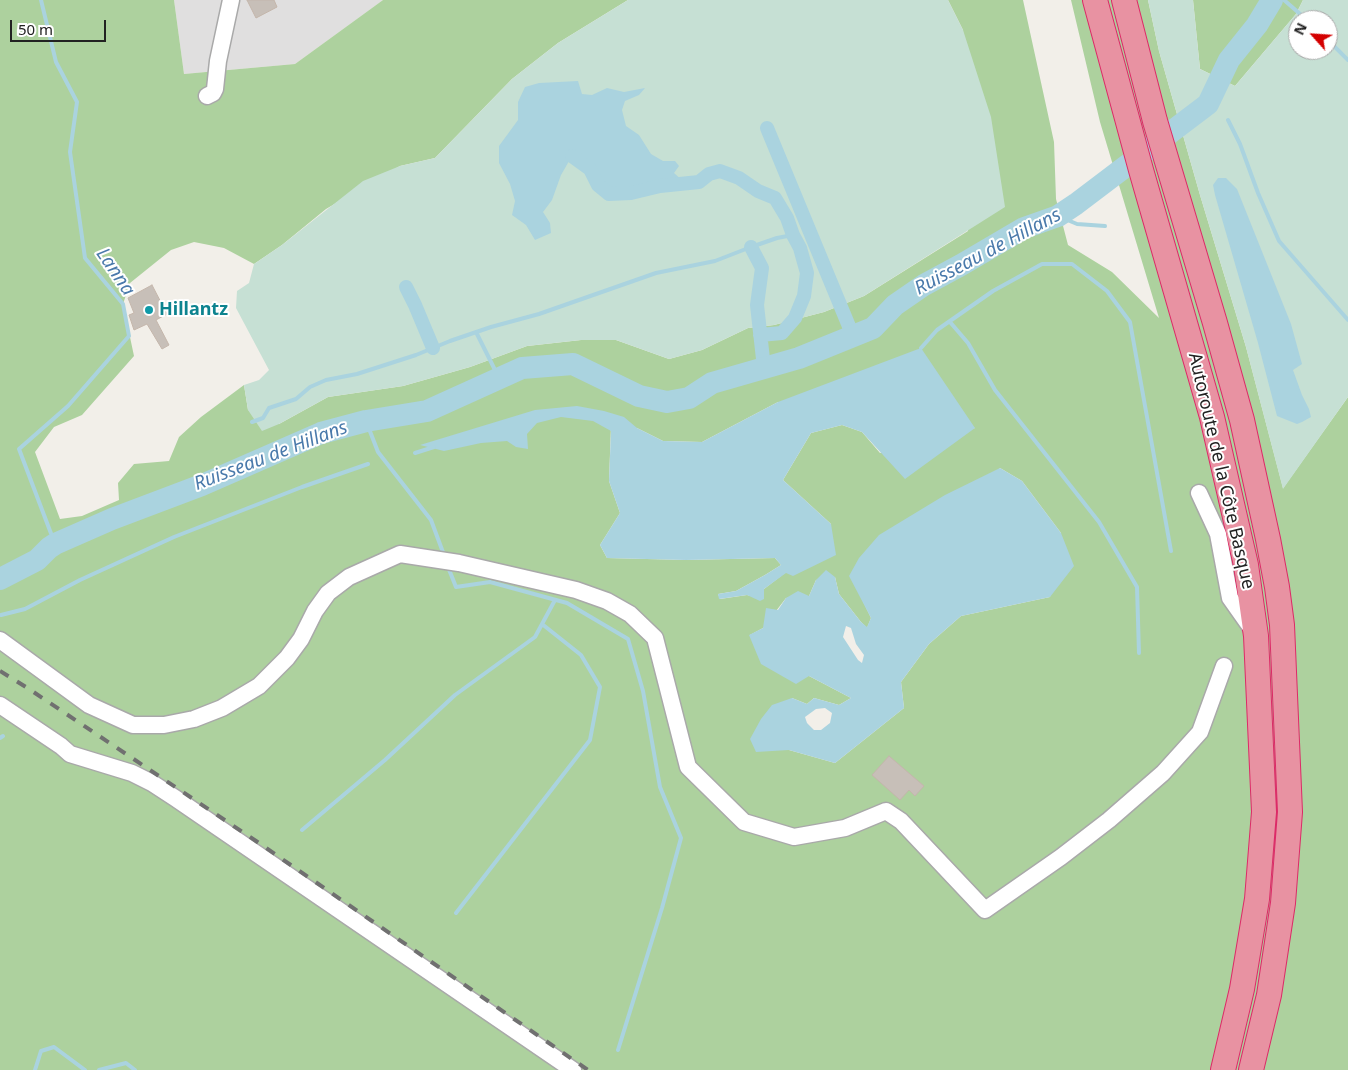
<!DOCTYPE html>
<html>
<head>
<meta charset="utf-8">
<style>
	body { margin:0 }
	#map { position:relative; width:1348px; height:1070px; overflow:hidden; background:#f2efe9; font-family:"Noto Sans",sans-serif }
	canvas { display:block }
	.north { position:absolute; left:1288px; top:10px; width:50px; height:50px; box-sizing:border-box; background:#fff; border:1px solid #a7a7a7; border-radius:50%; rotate:296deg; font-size:14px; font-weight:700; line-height:20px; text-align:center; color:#222 }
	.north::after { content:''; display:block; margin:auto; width:18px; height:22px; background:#d40000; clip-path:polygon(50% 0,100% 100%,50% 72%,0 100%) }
	.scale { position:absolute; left:10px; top:20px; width:96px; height:22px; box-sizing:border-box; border:2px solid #222; border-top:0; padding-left:6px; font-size:15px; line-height:18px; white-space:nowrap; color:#222; -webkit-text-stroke:4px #fff; paint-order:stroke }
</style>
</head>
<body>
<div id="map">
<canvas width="1348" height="1070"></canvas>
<div class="north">N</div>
<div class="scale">50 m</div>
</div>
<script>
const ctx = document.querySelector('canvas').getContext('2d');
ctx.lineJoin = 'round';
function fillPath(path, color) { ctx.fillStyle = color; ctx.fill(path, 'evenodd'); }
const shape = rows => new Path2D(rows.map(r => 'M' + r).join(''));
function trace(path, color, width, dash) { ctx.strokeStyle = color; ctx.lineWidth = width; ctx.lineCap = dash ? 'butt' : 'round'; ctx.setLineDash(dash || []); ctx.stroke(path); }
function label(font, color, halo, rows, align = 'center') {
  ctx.font = font + ' "Noto Sans",sans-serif'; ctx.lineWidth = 4; ctx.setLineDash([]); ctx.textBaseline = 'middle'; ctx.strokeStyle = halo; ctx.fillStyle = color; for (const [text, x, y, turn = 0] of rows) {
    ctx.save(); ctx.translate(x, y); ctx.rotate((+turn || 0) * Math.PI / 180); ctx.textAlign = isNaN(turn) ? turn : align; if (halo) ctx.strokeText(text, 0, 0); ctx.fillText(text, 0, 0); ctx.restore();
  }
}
fillPath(shape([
	[174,0,383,0,295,64,184,74]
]), '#e0dfdf');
fillPath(shape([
	[0,0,174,0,184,74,295,64,383,0,628,0,558,43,512,79,435,158,400,166,326,209,282,245,254,264,224,248,194,242,171,250,130,283,123,304,134,356,82,415,54,427,35,452,60,519,82,516,119,500,118,483,134,464,169,461,179,437,201,417,244,385,248,410,279,424,328,397,403,386,470,367,527,346,581,340,616,340,669,359,702,350,748,328,774,325,824,312,864,296,968,231,963,30,948,0,1023,0,1054,142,1056,199,1068,245,1112,272,1159,318,1100,122,1071,0,1148,0,1159,51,1200,195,1246,347,1283,488,1348,397,1348,1070,0,1070],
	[778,402,975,428,880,453,862,432,842,425,811,433,783,480,831,524,786,572,764,589,764,599,747,595,720,599,718,594,736,591,765,575,781,565,775,558,686,560,607,558,600,545,620,513,609,481,611,426,637,428,663,441,702,442],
	[1000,468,1022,481,1061,533,1050,597,961,616,929,644,901,682,904,708,835,763,789,750,792,698,807,704,814,698,839,705,851,698,809,676,750,635,763,628,786,598,809,596,816,580,835,577,839,594,861,622,867,628,871,618,861,597],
	[1193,0,1303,0,1296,14,1235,86,1200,69]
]), '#add19e');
fillPath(shape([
	[628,0,948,0,963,30,991,117,1005,207,864,296,824,312,774,325,748,328,702,350,669,359,616,340,581,340,527,346,470,367,403,386,328,397,279,424,262,431,248,410,244,385,259,380,269,370,236,308,237,291,249,283,254,264,282,245,363,181,400,166,435,158,512,79,558,43],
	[1148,0,1193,0,1200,69,1235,86,1296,14,1303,0,1348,0,1348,397,1283,489,1246,347,1200,195,1159,51],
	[1298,20,1328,20,1328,50,1298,50]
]), '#c6e0d4');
fillPath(shape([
	[578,81,582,94,592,95,607,88,624,92,645,88,639,95,625,101,622,110,626,126,639,135,651,154,663,161,675,161,679,166,674,173,684,182,660,186,631,193,609,194,598,185,590,169,572,156,561,175,552,200,543,212,550,223,551,233,535,240,526,225,512,215,515,201,510,184,499,163,499,146,518,120,518,102,525,87,539,83],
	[1218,178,1226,178,1237,189,1291,324,1302,364,1293,370,1302,395,1309,409,1311,417,1302,422,1297,424,1277,416,1258,343,1215,195,1213,185],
	[921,348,975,428,905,479,862,432,842,425,811,433,783,480,831,524,836,555,793,576,786,573,764,589,764,599,760,601,747,595,719,599,718,594,736,591,765,575,781,565,775,558,686,560,607,558,600,545,620,513,609,481,611,431,593,421,561,417,537,423,527,434,528,449,516,447,507,441,481,443,444,451,420,445,535,410,577,406,604,411,624,417,637,428,663,441,702,442,778,402],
	[1000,468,1022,481,1061,533,1074,566,1050,597,961,616,929,644,901,682,904,708,835,763,789,750,756,752,750,739,761,719,772,705,792,698,807,704,814,698,839,705,851,698,809,676,796,684,761,664,749,635,763,628,766,608,778,610,786,598,798,591,809,596,816,580,826,570,835,577,839,594,861,622,867,627,871,618,849,576,859,558,879,535,945,495],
	[846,626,851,628,856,644,864,655,862,663,858,660,843,637],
	[825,708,832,713,830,723,821,730,814,730,807,723,805,717,816,709]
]), '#aad3df');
trace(shape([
	[41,0,56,62,77,102,70,152,85,258,123,304,129,336,68,406,19,449,55,544],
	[1284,0,1307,20],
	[1328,40,1348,60],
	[1228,120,1240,144,1258,193,1279,241,1348,320],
	[1058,216,1077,224,1105,226],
	[950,322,968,343,995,390,1099,522,1137,587,1139,653],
	[476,332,499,378],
	[921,348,937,330,993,291,1042,264,1072,264,1107,291,1130,322,1171,551],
	[366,421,378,452,431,520,444,555],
	[252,422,263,418,269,408,296,399,310,387,326,380,357,374,416,355,450,341,491,327,539,314,656,273,715,261,751,247,777,238,793,235],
	[415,453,434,447],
	[448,567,456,587,490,582,567,603,628,639,643,691,660,787,681,838,662,908,618,1050],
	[1,615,25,609,80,580,174,537,302,487,368,464],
	[0,738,3,736],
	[302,830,385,760,455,695,535,637,555,600],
	[456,913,590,740,600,687,581,655,542,624],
	[35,1070,41,1051,54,1047,85,1070],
	[99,1070,126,1063,135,1070]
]), '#aad3df', 4);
trace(shape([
	[767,128,853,336],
	[572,156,590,169,598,185,609,194,631,193,660,186,699,182,709,174,720,171,739,178,758,191,775,198,787,218,793,235,800,248,807,273,804,296,795,318,782,333,760,335],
	[751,247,762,268,757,305,764,368],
	[406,287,415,305,433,348]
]), '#aad3df', 14);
trace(shape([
	[0,579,37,560,49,548,55,544,112,519,202,485,321,433,366,421,427,411,522,368,573,364,639,396,667,402,689,398,712,383,799,358,873,328,895,305,924,285,961,265,1024,228,1058,216,1076,204,1208,104,1229,60,1257,25,1272,0]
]), '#aad3df', 22);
const building = shape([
	[247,0,274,0,277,7,256,18,247,0],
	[152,285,167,314,156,320,169,345,162,349,147,324,134,330,129,315,134,313,128,298,152,285],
	[889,756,924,786,915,796,909,790,900,800,872,775,889,756]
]);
fillPath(building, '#c7bfb8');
trace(building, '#c4b6ab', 1);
const minor = shape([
	[207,96,213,93,215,89,218,61,231,0],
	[1199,493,1218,534,1230,598,1254,632],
	[0,640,89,705,133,725,164,725,194,719,222,708,259,686,287,658,301,639,315,611,328,593,349,577,400,554,459,563,576,590,607,601,630,614,655,638,688,767,744,822,794,837,845,828,886,811,901,821,985,910,1061,857,1109,820,1163,773,1200,732,1224,666],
	[0,705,61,746,70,754,132,773,152,783,175,798,573,1070]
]);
const highway = shape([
	[1095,0,1141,170,1212,417,1246,565,1256,636,1264,812,1257,899,1242,989,1223,1070],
	[1124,0,1155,121,1215,323,1242,420,1268,539,1277,587,1282,625,1290,812,1283,903,1269,995,1251,1070]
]);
trace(minor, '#a9a9a9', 19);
trace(highway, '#dc2a67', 26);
trace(minor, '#fff', 16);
trace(highway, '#e892a2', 24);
trace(shape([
	[0,671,29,689,256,841,588,1070]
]), '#707070', 4, [10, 10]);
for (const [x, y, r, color] of [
	[149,310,5,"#0f9aa8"]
]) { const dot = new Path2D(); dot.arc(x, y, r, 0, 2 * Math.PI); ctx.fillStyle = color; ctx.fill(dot); trace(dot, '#fff', 2); }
label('bold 18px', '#0d838f', '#fff', [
	["Hillantz",159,310]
], 'left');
label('18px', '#222', '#fff', [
	["Autoroute de la Côte Basque",1221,471,77]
]);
label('italic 19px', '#4a7aab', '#fff', [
	["Ruisseau de Hillans",988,252,-28],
	["Lanna",115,272,56],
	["Ruisseau de Hillans",271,456,-21]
]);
</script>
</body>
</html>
